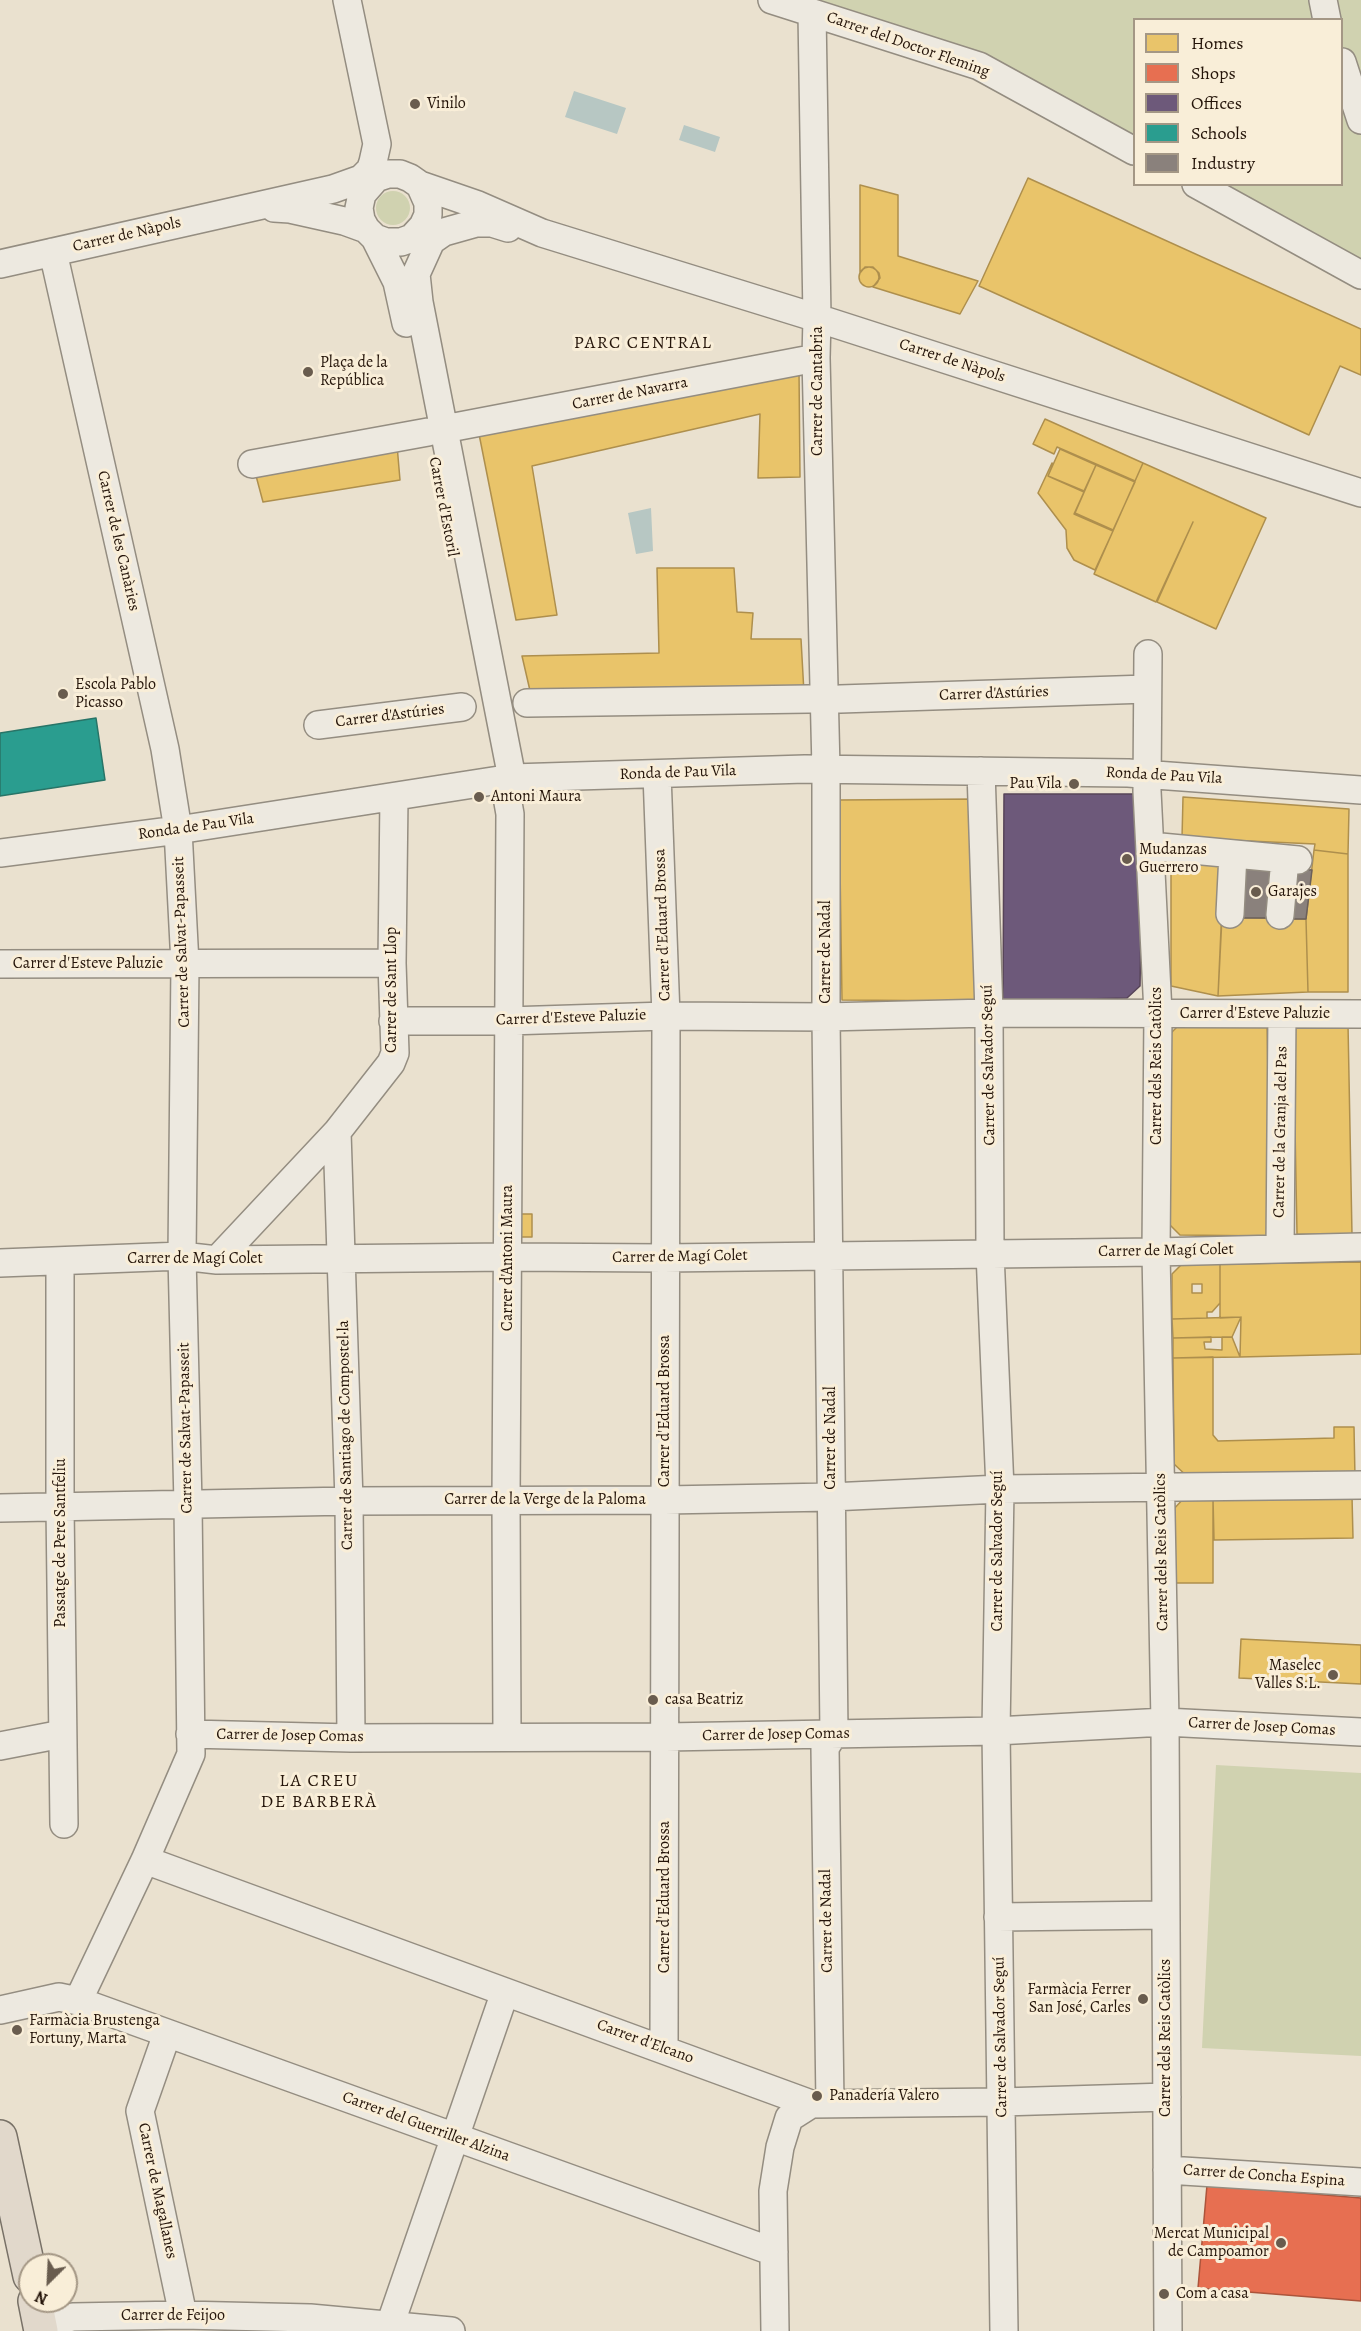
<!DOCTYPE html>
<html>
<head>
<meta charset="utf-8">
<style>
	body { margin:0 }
	#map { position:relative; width:1361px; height:2331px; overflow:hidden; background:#eae1cf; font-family:Alegreya,serif }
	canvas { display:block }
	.legend { position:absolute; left:1133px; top:18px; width:210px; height:168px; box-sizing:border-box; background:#f9eed8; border:2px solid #a49785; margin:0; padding:8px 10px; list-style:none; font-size:18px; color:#241409 }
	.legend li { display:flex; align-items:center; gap:12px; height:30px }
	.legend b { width:30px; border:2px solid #a49785 }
	.north { position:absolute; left:18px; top:2253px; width:60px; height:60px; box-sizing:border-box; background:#f9eed8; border:2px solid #a49785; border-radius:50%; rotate:204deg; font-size:16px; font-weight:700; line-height:24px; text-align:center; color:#241409 }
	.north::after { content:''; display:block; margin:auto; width:21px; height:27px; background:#695c4e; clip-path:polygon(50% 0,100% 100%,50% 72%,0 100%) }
</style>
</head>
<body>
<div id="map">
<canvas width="1361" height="2331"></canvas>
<ul class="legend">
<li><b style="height:16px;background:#e9c46a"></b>Homes</li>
<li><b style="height:16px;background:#e76f51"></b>Shops</li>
<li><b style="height:16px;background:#6d597a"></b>Offices</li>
<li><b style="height:16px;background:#2a9d8f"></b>Schools</li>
<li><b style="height:16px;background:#8a817c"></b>Industry</li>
</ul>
<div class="north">N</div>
</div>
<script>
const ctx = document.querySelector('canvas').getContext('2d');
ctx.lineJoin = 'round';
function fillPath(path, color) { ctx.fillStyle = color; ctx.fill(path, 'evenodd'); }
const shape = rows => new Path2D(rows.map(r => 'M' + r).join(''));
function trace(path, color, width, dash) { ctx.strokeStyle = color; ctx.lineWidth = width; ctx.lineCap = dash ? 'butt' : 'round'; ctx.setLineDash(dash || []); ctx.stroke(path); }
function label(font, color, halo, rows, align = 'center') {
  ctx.font = font + ' Alegreya,serif'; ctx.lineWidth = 6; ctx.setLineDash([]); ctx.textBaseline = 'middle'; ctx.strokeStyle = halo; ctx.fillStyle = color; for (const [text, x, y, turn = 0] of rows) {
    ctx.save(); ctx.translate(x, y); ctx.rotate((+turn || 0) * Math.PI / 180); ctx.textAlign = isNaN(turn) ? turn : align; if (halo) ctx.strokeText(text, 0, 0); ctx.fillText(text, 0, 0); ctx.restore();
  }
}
fillPath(shape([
	[772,0,1361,0,1361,275,1196,185,1342,184,1342,20,1134,20,1134,151,979,66],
	'376 208a17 17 0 1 1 34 0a17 17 0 1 1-34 0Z',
	[1216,1765,1361,1773,1361,2056,1202,2048]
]), '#d0d2b0');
fillPath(shape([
	[574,91,626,108,617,134,565,117],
	[684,125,720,137,715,152,679,140],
	[651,508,653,551,636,554,628,513]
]), '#b7c7c3');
const homes = shape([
	[1028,178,1361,329,1361,375,1340,366,1309,435,979,286,1028,178],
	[860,185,898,195,898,256,978,281,960,314,873,287,880,278,879,273,873,267,865,267,860,273,860,185],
	'859 277a10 10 0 1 1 20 0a10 10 0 1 1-20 0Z',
	[799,370,800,477,758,478,760,414,532,466,557,615,516,620,478,429,799,370],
	[1045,419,1143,463,1135,481,1057,447,1054,454,1033,444,1045,419],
	[397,445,400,480,263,502,255,472,397,445],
	[1060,449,1096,465,1084,491,1048,476,1060,449],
	[1052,463,1053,464,1048,476,1084,492,1074,514,1113,531,1095,570,1074,560,1067,548,1066,530,1038,493,1052,463],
	[1143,463,1266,518,1216,629,1157,602,1193,522,1156,602,1094,574,1143,463],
	[1096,465,1135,482,1113,530,1075,513,1096,465],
	[657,568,734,568,737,612,753,613,751,639,801,639,804,693,531,695,522,656,659,653,657,568],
	[1183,797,1349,809,1348,854,1314,850,1315,844,1182,838,1183,797],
	[976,799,977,994,975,1001,842,1000,839,800,976,799],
	[1314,850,1348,854,1348,992,1308,992,1306,919,1314,850],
	[1171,862,1224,862,1218,996,1171,986,1171,862],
	[1222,917,1306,919,1308,992,1218,996,1222,917],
	[1293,1021,1348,1024,1352,1235,1297,1234,1293,1021],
	[1267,1023,1271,1236,1180,1235,1170,1225,1170,1034,1179,1025,1267,1023],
	[516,1214,532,1214,532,1237,515,1237,516,1214],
	[1361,1262,1361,1354,1240,1357,1241,1317,1220,1318,1220,1264,1361,1262],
	[1182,1264,1220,1264,1220,1303,1212,1312,1207,1312,1207,1318,1172,1319,1172,1274,1182,1264],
	[1192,1284,1202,1284,1202,1293,1192,1293,1192,1284],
	[1241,1317,1232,1337,1173,1338,1172,1319,1241,1317],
	[1211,1337,1211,1342,1204,1342,1205,1349,1222,1350,1222,1337,1232,1337,1240,1357,1173,1358,1173,1338,1211,1337],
	[1213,1357,1213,1435,1218,1441,1334,1438,1334,1427,1354,1427,1355,1478,1191,1480,1174,1464,1173,1358,1213,1357],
	[1186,1496,1213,1496,1213,1583,1171,1583,1170,1513,1186,1496],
	[1352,1496,1353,1538,1214,1540,1213,1498,1352,1496],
	[1241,1639,1361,1645,1361,1684,1239,1678,1241,1639]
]);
fillPath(homes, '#e9c46a');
trace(homes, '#ae8f4d', 1.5);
const shops = shape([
	[1207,2185,1361,2198,1361,2301,1198,2288,1207,2185]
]);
fillPath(shops, '#e76f51');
trace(shops, '#ac543b', 1.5);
const offices = shape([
	[1004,794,1143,794,1140,986,1127,998,1003,1001,1004,794]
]);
fillPath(offices, '#6d597a');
trace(offices, '#574458', 1.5);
const schools = shape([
	[96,718,105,780,0,796,0,733,96,718]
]);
fillPath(schools, '#2a9d8f');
trace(schools, '#287467', 1.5);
const industry = shape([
	[1240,865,1276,867,1272,918,1236,918,1240,865],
	[1288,868,1312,870,1306,919,1284,919,1288,868]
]);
fillPath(industry, '#8a817c');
trace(industry, '#6b605a', 1.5);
const minor = shape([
	[347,0,377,144,373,162,365,186],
	[772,0,979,66,1134,151],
	[1323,0,1327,20],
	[812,13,817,318,816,358,826,769,826,1017,834,1733,825,1748,830,2104],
	[1342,62,1361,120],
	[1196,184,1361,275],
	[420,185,478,205,542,233,817,318,1361,493],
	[274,208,290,209,344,221,366,229],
	[508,228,492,223,476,223,444,232,431,241,416,274,419,302,512,778],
	[375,238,397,282,406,323],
	[412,238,423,226,428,215,428,203,420,185,410,178,400,174,388,174,376,178,362,194,359,208,361,220,366,229,375,238,386,242,401,242,412,238,444,232],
	[53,252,165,749,178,830,185,964,182,1256,188,1504,191,1754,145,1860,78,2001],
	[0,264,333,189,361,179,371,169],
	[444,429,816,358],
	[252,464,428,432],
	[1148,654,1147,791,1158,1013,1156,1252,1165,1722,1168,2331],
	[840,699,1147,689],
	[527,703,809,699],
	[318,725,462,707],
	[981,771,989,1013,990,1253,1000,1489,996,1731,1004,2331],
	[657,774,666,1016,664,2048],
	[504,780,510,814,506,1500,507,1737],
	[1150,846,1298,860],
	[0,853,178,830,512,778,805,769,1128,773,1361,790],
	[1230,914,1233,854],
	[1280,915,1285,859],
	[0,964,392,963],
	[393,1021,508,1021,666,1016,826,1017,989,1013,1361,1014],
	[337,1132,349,1501,351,1738],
	[1280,1249,1282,1014],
	[217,1260,337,1132,391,1063,395,1053,392,963,394,797],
	[60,1262,60,1506,64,1824],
	[0,1263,182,1256,217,1260,509,1257,664,1258,1156,1252,1361,1247],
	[0,1508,349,1501,665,1500,831,1497,1000,1489,1361,1485],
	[190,1734,351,1738,666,1737,996,1731,1165,1722,1361,1732],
	[0,1746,62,1734],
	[145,1860,811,2104,1002,2102,1167,2097],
	[998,1917,1165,1915],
	[0,2010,59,1997,78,2001,774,2252],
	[167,2034,140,2111,183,2315],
	[1167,2170,1361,2182],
	[39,2324,73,2317,183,2315,310,2318,451,2331],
	[390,2325,505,1992],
	[775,2331,773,2191,780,2147,789,2118,811,2104]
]);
const major = shape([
	[0,2137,30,2276],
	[35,2301,41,2331]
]);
trace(minor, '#948d81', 30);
trace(major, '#787167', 36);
trace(minor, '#ede9e0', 27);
trace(major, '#e1d8cb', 33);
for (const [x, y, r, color] of [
	[415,104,6,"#695c4e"],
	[308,372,6,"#695c4e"],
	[63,694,6,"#695c4e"],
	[1074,784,6,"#695c4e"],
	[479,797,6,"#695c4e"],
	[1127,859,6,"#695c4e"],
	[1256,892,6,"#695c4e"],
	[1333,1675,6,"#695c4e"],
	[653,1700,6,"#695c4e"],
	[1143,1999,6,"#695c4e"],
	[17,2030,6,"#695c4e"],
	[817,2096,6,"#695c4e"],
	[1281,2243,6,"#695c4e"],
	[1164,2294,6,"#695c4e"]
]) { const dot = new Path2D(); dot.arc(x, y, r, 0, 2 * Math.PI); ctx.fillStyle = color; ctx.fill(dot); trace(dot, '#f9eed8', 2); }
label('16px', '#241409', '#f9eed8', [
	["Carrer del Doctor Fleming",908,45,19],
	["Carrer de Nàpols",127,235,-13],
	["Carrer de Nàpols",952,361,18],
	["Carrer de Cantabria",818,391,-90],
	["Carrer de Navarra",630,394,-11],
	["Carrer d'Estoril",443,507,79],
	["Carrer de les Canàries",118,541,77],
	["Carrer d'Astúries",994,694,-2],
	["Carrer d'Astúries",390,716,-7],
	["Ronda de Pau Vila",678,773,-2],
	["Ronda de Pau Vila",1164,776,3],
	["Ronda de Pau Vila",196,827,-8],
	["Carrer d'Eduard Brossa",663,925,-92],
	["Carrer de Salvat-Papasseit",182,942,-92],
	["Carrer de Nadal",826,952,-90],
	["Carrer d'Esteve Paluzie",88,964],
	["Carrer de Sant Llop",392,990,-90],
	["Carrer d'Esteve Paluzie",1255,1014],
	["Carrer d'Esteve Paluzie",571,1018,-2],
	["Carrer de Salvador Seguí",989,1065,-91],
	["Carrer dels Reis Catòlics",1157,1066,-90],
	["Carrer de la Granja del Pas",1281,1132,-89],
	["Carrer de Magí Colet",1166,1251,-1],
	["Carrer de Magí Colet",680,1257,-1],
	["Carrer d'Antoni Maura",508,1258,-90],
	["Carrer de Magí Colet",195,1259],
	["Carrer d'Eduard Brossa",665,1411,-90],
	["Carrer de Salvat-Papasseit",186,1428,-91],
	["Carrer de Santiago de Compostel·la",346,1435,-91],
	["Carrer de Nadal",831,1438,-90],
	["Carrer de la Verge de la Paloma",545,1500],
	["Passatge de Pere Santfeliu",61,1543,-90],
	["Carrer de Salvador Seguí",998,1551,-90],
	["Carrer dels Reis Catòlics",1162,1552,-91],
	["Carrer de Josep Comas",1262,1727,3],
	["Carrer de Josep Comas",776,1735,-1],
	["Carrer de Josep Comas",290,1736,1],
	["Carrer d'Eduard Brossa",665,1897,-90],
	["Carrer de Nadal",827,1921,-91],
	["Carrer de Salvador Seguí",1001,2037,-91],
	["Carrer dels Reis Catòlics",1166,2038,-90],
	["Carrer d'Elcano",645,2042,20],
	["Carrer del Guerriller Alzina",426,2127,20],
	["Carrer de Concha Espina",1264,2176,4],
	["Carrer de Magallanes",157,2191,78],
	["Carrer de Feijoo",173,2316]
]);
label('16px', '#241409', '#f9eed8', [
	["Vinilo",427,104],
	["Plaça de la",320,363],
	["República",320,381],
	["Escola Pablo",75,685],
	["Picasso",75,703],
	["Pau Vila",1062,784,"right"],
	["Antoni Maura",491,797],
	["Mudanzas",1139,850],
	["Guerrero",1139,868],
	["Garajes",1268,892],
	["Maselec",1321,1666,"right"],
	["Valles S.L.",1321,1684,"right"],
	["casa Beatriz",665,1700],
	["Farmàcia Ferrer",1131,1990,"right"],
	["San José, Carles",1131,2008,"right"],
	["Farmàcia Brustenga",29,2021],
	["Fortuny, Marta",29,2039],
	["Panadería Valero",829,2096],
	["Mercat Municipal",1269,2234,"right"],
	["de Campoamor",1269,2252,"right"],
	["Com a casa",1176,2294]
], 'left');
ctx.letterSpacing = '1.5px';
label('18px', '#241409', '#f9eed8', [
	["PARC CENTRAL",643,344],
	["LA CREU",319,1782],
	["DE BARBERÀ",319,1803]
]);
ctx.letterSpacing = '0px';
</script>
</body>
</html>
